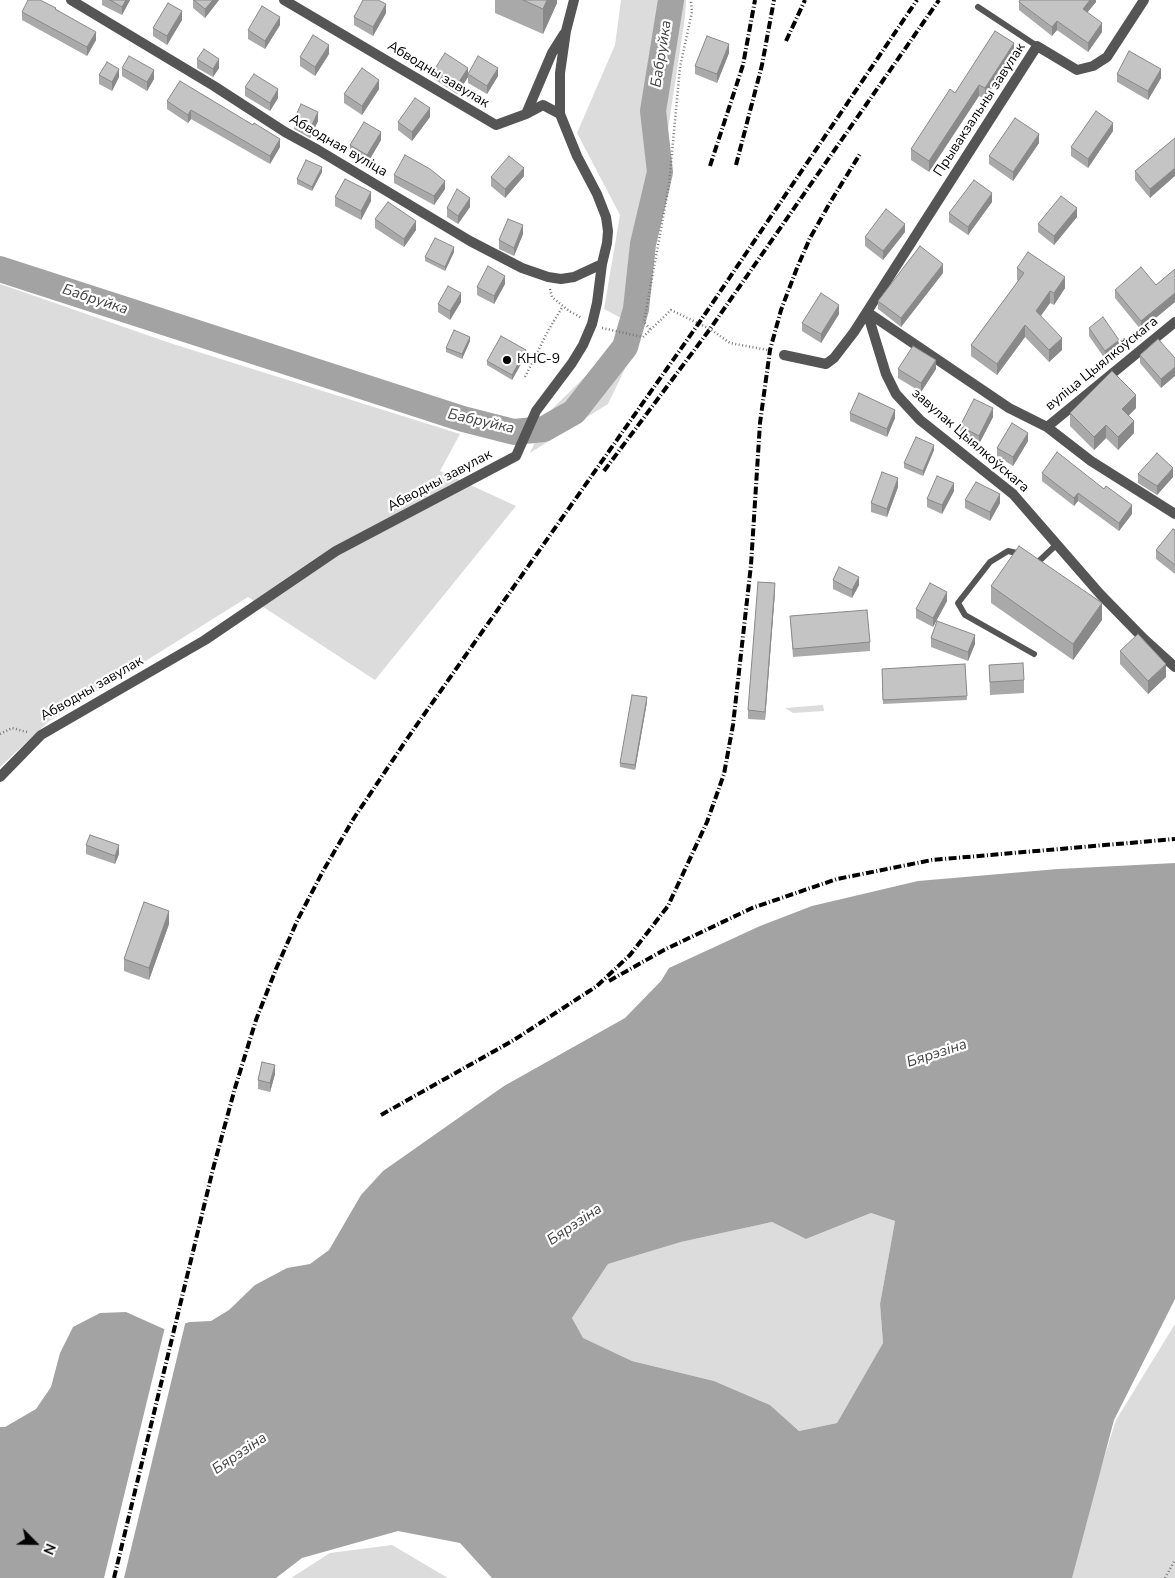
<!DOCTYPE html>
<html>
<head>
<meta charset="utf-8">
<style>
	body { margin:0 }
	#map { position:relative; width:1175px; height:1578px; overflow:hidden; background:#fff; font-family:"Nunito Sans",sans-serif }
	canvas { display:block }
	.north { position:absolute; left:10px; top:1518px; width:50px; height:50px; -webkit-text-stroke:4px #fff; paint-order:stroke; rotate:113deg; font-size:14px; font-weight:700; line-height:20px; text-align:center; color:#000 }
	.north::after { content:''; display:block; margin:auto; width:18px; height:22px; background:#000; clip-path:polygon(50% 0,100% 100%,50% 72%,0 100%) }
</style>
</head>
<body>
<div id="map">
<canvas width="1175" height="1578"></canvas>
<div class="north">N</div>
</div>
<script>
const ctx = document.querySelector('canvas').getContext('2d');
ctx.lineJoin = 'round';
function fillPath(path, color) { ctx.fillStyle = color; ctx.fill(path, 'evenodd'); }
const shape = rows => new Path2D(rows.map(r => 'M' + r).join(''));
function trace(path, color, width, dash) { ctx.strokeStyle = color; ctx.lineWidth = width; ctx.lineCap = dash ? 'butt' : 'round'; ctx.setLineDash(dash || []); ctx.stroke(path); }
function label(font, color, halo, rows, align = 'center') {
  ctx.font = font + ' "Nunito Sans",sans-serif'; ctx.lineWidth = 4.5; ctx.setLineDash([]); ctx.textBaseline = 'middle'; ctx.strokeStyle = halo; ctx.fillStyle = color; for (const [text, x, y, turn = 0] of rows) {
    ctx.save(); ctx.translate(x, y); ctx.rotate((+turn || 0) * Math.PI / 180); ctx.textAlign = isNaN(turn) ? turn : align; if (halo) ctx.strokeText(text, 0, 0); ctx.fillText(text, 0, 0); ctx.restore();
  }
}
fillPath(shape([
	[621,0,686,0,685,17,635,348,608,404,530,453,548,413,608,354,623,319,604,309,620,215,577,133,615,45],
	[0,284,173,344,460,434,440,471,516,506,375,680,248,597,48,722,0,767],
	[823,705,824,711,793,713,785,708],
	[871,1213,895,1221,880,1304,883,1343,837,1423,799,1431,770,1405,714,1381,632,1361,582,1338,572,1318,608,1264,681,1242,772,1222,806,1239],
	[1175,1324,1175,1578,1066,1578,1116,1420],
	[392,1545,448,1578,291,1578,330,1553]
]), '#dcdcdc');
fillPath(shape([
	[1175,863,1175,1299,1114,1420,1072,1578,492,1578,460,1543,398,1531,302,1558,276,1578,0,1578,0,1427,5,1427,36,1409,51,1387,60,1353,73,1327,100,1313,126,1312,164,1329,190,1322,211,1321,229,1310,255,1285,287,1268,310,1264,329,1250,361,1195,383,1171,504,1086,625,1018,661,981,669,968,760,926,812,906,918,881,1058,869],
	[871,1213,895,1221,880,1304,883,1343,837,1423,799,1431,770,1405,714,1381,632,1361,583,1338,572,1318,608,1264,681,1242,772,1222,806,1239]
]), '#a3a3a3');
fillPath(shape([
	[186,1320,124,1578,104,1578,165,1327]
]), '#fff');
trace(shape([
	[0,269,463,419,514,432,544,429,574,412,625,347,636,309,643,244,660,172,653,111,671,0]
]), '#a3a3a3', 26);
trace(shape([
	[550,289,552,297,569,311,582,318],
	[602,328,643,337,671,310,710,329,730,343,773,351],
	[650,329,644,322,669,185,680,67,692,12,691,0],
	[525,377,549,329,563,306],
	[0,734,12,728,27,732],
	[1165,1578,1175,1560]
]), '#777', 2.5, [1, 2.5]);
trace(shape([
	[978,7,1037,46],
	[1021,554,1008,551,990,562,958,603,965,615,1034,654],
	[1033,562,1036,564,1057,544]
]), '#555', 6);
trace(shape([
	[71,0,214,86,285,132,318,150,470,241,522,268,548,277,561,279,574,277,602,264],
	[526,114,552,53,564,34],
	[560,114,560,73,566,31,574,0],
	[867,312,886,374,896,394,920,420,1013,494,1100,594,1144,639,1175,667],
	[867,312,1009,408,1047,427,1091,461,1175,514],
	[784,355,826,364,834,358,854,332,1037,46,1077,70,1093,66,1107,57,1144,0],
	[1047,427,1175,322],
	[0,777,41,735,205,640,336,551,516,456,536,411,572,363,583,345,592,324,597,303,602,264,607,243,608,231,606,217,597,194,577,156,560,114,543,105,526,114,496,125,284,0]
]), '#555', 10);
trace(shape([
	[786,41,805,0],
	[736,165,762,65,774,0],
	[710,166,743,65,755,0],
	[604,471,710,329,939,0],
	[609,981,664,950,752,908,837,879,932,860,1175,839],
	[381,1115,514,1040,597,986,630,955,668,906,707,822,724,774,733,725,751,565,760,423,770,350,781,310,797,268,810,238,831,201,860,154],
	[114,1578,213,1169,235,1088,256,1020,276,969,298,919,323,871,354,818,409,736,699,323,917,0]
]), '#000', 4, [8, 2.5, 1, 2.5]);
fillPath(shape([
	[102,0,130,0,122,15,102,5],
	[193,0,219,0,205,18,193,8],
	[495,0,557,0,557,3,543,34,495,13],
	[1096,0,1096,2,1087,12,1102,32,1088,52,1057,30,1052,36,1019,10,1019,2],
	[56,9,96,40,87,56,22,20,22,12],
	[386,13,373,36,354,25,354,17],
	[182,20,167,45,153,36,153,28],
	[280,25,265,49,248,39,248,30],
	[729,53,717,83,695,74,695,66],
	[329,54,315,76,300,66,300,57],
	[1014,54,985,99,979,96,929,172,911,160,911,149,955,93],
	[197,59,219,68,213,77,197,68],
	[122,68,154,79,147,91,122,76],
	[434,70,468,73,498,76,487,94,468,83,468,77,457,94,434,79],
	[1117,74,1161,78,1148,100,1117,82],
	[99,75,119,77,112,91,99,84],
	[245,87,278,98,270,111,245,96],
	[379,89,362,115,344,103,344,94],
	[167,101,253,125,280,147,270,164,191,119,188,123,167,109],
	[430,117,412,141,398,130,398,122],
	[294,120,318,121,310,138,294,129],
	[1113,131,1088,168,1071,156,1071,147],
	[1175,138,1150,198,1135,180,1135,171],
	[381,140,367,164,350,154,350,145],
	[1039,143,1013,181,989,164,989,156],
	[322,172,312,191,297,184,297,179],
	[394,175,445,189,434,205,394,183],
	[524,176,505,198,491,186,491,177],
	[335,197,371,201,361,220,335,206],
	[992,202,968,235,949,222,949,213],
	[470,207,458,224,447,217,447,208],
	[1077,217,1054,245,1038,232,1038,224],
	[375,219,416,230,404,247,375,228],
	[905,232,883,260,865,246,865,237],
	[523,234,514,256,499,249,499,240],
	[454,252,445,271,425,261,425,257],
	[1017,268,1065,288,1054,305,1050,303,1041,316,1062,350,1049,362,1025,337,997,375,971,356,971,345,1018,281,1017,280],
	[1175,269,1175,302,1141,330,1115,298,1115,290,1156,285],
	[943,273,901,327,878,309,878,301],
	[505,284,494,304,477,295,477,287],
	[461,302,450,320,438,312,438,304],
	[839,314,821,343,802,331,802,323],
	[1089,328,1119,349,1105,359,1089,336],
	[470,341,462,359,446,352,446,348],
	[526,355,512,380,487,365,487,361],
	[1140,355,1175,358,1161,388,1140,363],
	[898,369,936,369,921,392,898,378],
	[1136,408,1129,415,1134,433,1118,450,1106,438,1094,450,1070,426,1070,413],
	[850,413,895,418,887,437,850,421],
	[993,417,979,444,960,434,960,426],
	[1028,441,1013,466,997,456,997,448],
	[934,450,923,476,904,468,904,463],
	[1042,473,1132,514,1119,531,1078,501,1074,506,1042,481],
	[1138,474,1173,477,1157,495,1138,483],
	[898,487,887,517,871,512,871,503],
	[954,491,942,514,927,507,927,499],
	[965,500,1000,503,990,521,965,508],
	[1175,530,1175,574,1156,559,1156,550],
	[833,580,859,585,852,598,833,589],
	[991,586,1102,620,1073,660,991,603],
	[775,592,765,720,748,719,748,710],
	[947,601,933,627,916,618,916,609],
	[790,616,870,642,870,651,793,657],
	[931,638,975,644,968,661,931,647],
	[1120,651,1166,677,1148,694,1120,664],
	[965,664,967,700,883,704,882,669],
	[989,665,1024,680,1024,693,990,695],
	[647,702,635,770,620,767,620,763],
	[86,845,119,854,115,864,86,854],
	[169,924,149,980,124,971,124,959],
	[275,1074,270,1092,258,1089,258,1080]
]), '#a9a9a9');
fillPath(shape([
	[126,0,130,0,122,15,122,7],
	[213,0,219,0,205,18,205,9],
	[547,0,557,0,557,3,543,34,543,9],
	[1090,0,1096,0,1096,2,1083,18,1083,9],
	[386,4,386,13,373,36,373,27],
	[182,11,182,20,167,45,167,36],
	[280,17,280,25,265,49,265,41],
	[1057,21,1057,30,1052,36,1052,27],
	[1102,23,1102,32,1088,52,1088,43],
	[96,32,96,40,87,56,87,47],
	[1014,43,1014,54,985,99,985,88],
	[729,44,729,53,717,83,717,74],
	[329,45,329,54,315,76,315,67],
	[219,59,219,68,213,77,213,69],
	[468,68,468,77,457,94,457,85],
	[498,68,498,76,487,94,487,86],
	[119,69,119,77,112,91,112,82],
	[1161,69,1161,78,1148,100,1148,91],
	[154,70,154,79,147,91,147,82],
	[379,80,379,89,362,115,362,106],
	[979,85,979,96,929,172,929,161],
	[278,89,278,98,270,111,270,103],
	[430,108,430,117,412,141,412,132],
	[191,110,191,119,188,123,188,115],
	[318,112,318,121,310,138,310,129],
	[1113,123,1113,131,1088,168,1088,159],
	[381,132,381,140,367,164,367,155],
	[1039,134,1039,143,1013,181,1013,172],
	[280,139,280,147,270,164,270,156],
	[322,167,322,172,312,191,312,187],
	[524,168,524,176,505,198,505,189],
	[1175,168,1175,176,1150,198,1150,189],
	[445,181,445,189,434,205,434,196],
	[371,192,371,201,361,220,361,211],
	[992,193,992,202,968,235,968,227],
	[470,198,470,207,458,224,458,216],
	[1077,208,1077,217,1054,245,1054,236],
	[416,221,416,230,404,247,404,239],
	[905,224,905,232,883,260,883,251],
	[523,225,523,234,514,256,514,248],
	[454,247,454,252,445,271,445,267],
	[943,264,943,273,901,327,901,318],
	[505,276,505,284,494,304,494,296],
	[1065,277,1065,288,1054,305,1054,293],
	[1050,291,1050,303,1036,322,1036,311],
	[461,293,461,302,450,320,450,311],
	[1175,293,1175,302,1141,330,1141,321],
	[839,305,839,314,821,343,821,334],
	[1025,325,1025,337,997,375,997,364],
	[470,337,470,341,462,359,462,354],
	[1062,338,1062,350,1049,362,1049,350],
	[1119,340,1119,349,1105,359,1105,351],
	[526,350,526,355,512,380,512,375],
	[936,360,936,369,921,392,921,383],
	[1175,367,1175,376,1161,388,1161,379],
	[1136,395,1136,408,1122,422,1122,409],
	[993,408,993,417,979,444,979,436],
	[895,410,895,418,887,437,887,429],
	[1134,421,1134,433,1118,450,1118,437],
	[1106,425,1106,438,1094,450,1094,437],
	[1028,433,1028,441,1013,466,1013,457],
	[934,445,934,450,923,476,923,471],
	[1173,468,1173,477,1157,495,1157,486],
	[898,478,898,487,887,517,887,509],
	[954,483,954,491,942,514,942,505],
	[1078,493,1078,501,1074,506,1074,498],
	[1000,494,1000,503,990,521,990,512],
	[1132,505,1132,514,1119,531,1119,523],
	[859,577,859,585,852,598,852,590],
	[775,583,775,592,765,720,765,712],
	[947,592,947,601,933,627,933,618],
	[1102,603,1102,620,1073,660,1073,644],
	[975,635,975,644,968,661,968,652],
	[1166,664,1166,677,1148,694,1148,681],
	[647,697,647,702,635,770,635,765],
	[119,845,119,854,115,864,115,856],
	[169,911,169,924,149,980,149,968],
	[275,1065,275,1074,270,1092,270,1083]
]), '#898989');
const building = shape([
	[28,0,40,0,56,8,55,9,96,32,87,47,22,12,28,0],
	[110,0,126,0,122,7,110,0],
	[194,0,213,0,205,9,194,0],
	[363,0,378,0,386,4,373,27,354,17,363,0],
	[523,0,547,0,543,9,523,0],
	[1020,0,1090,0,1083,9,1102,23,1088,43,1057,21,1052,27,1019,2,1020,0],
	[168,3,182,11,167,36,153,28,168,3],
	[262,6,280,17,265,41,248,30,262,6],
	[995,31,1014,43,985,88,979,85,929,161,911,149,950,89,955,93,995,31],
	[313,35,329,45,315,67,300,57,313,35],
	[707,36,729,44,717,74,695,66,707,36],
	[204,49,219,59,213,69,197,59,204,49],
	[1129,51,1161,69,1148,91,1117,74,1129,51],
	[445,53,468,68,457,85,434,70,445,53],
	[129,56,154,70,147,82,122,68,129,56],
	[478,56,498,68,487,86,468,74,478,56],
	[107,62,119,69,112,82,99,75,107,62],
	[362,68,379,80,362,106,344,94,362,68],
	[254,74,278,89,270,103,245,87,254,74],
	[180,81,253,125,254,123,280,139,270,156,191,110,188,115,167,101,180,81],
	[415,98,430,108,412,132,398,122,415,98],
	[301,104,318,112,310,129,294,120,301,104],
	[1096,111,1113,123,1088,159,1071,147,1096,111],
	[1015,118,1039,134,1013,172,989,156,1015,118],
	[364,122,381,132,367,155,350,145,364,122],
	[1175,138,1175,168,1150,189,1135,171,1175,138],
	[405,155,430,169,445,181,434,196,394,175,405,155],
	[509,156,524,168,505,189,491,177,509,156],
	[306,160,322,167,312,187,297,179,306,160],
	[345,179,371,192,361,211,335,197,345,179],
	[974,180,992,193,968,227,949,213,974,180],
	[457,189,470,198,458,216,447,208,457,189],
	[1061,196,1077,208,1054,236,1038,224,1061,196],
	[388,202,416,221,404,239,375,219,388,202],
	[886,209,905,224,883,251,865,237,886,209],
	[508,219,523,225,514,248,499,240,508,219],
	[435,238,454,247,445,267,425,257,435,238],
	[920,246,943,264,901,318,878,301,920,246],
	[1028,252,1065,277,1054,293,1050,291,1036,311,1062,338,1049,350,1025,325,997,364,971,345,1024,273,1017,268,1028,252],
	[488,266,505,276,494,296,477,287,488,266],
	[1141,267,1156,285,1175,269,1175,293,1141,321,1115,290,1141,267],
	[448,286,461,293,450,311,438,304,448,286],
	[821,293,839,305,821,334,802,323,821,293],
	[1103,317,1119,340,1105,351,1089,328,1103,317],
	[454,330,470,337,462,354,446,348,454,330],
	[501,336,526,350,512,375,487,361,501,336],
	[1158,339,1175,358,1175,367,1161,379,1140,355,1158,339],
	[913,346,936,360,921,383,898,369,913,346],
	[1112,371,1136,395,1122,409,1134,421,1118,437,1106,425,1094,437,1070,413,1112,371],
	[859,393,895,410,887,429,850,413,859,393],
	[974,399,993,408,979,436,960,426,974,399],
	[1012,423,1028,433,1013,457,997,448,1012,423],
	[916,437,934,445,923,471,904,463,916,437],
	[1057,452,1104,489,1106,486,1132,505,1119,523,1078,493,1074,498,1042,473,1057,452],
	[1157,453,1173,468,1157,486,1138,474,1157,453],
	[882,472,898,478,887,509,871,503,882,472],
	[937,476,954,483,942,505,927,499,937,476],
	[976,482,1000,494,990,512,965,500,976,482],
	[1173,529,1175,530,1175,565,1156,550,1173,529],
	[1019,546,1102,603,1073,644,991,586,1019,546],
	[839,567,859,577,852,590,833,580,839,567],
	[758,582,775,583,765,712,748,710,758,582],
	[930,583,947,592,933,618,916,609,930,583],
	[867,610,870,642,793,649,790,616,867,610],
	[937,621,975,635,968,652,931,638,937,621],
	[1138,634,1166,664,1148,681,1120,651,1138,634],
	[1023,663,1024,680,990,682,989,665,1023,663],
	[965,664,967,696,883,700,882,669,965,664],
	[632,695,647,697,635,765,620,763,632,695],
	[90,835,119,845,115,856,86,845,90,835],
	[144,902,169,911,149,968,124,959,144,902],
	[262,1062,275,1065,270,1083,258,1080,262,1062]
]);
fillPath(building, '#c4c4c4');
trace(building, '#898989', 1);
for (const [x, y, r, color] of [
	[507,360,5,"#000"]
]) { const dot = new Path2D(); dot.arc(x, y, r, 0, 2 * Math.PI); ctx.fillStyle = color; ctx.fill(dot); trace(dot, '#fff', 2); }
label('14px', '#000', '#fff', [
	["Абводны завулак",438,75,31],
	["Прывакзальны завулак",980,110,-57],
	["Абводная вуліца",338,146,30],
	["вуліца Цыялкоўскага",1102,364,-39],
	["завулак Цыялкоўскага",970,441,41],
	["Абводны завулак",440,481,-28],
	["Абводны завулак",92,689,-30]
]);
label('14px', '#000', '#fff', [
	["КНС-9",517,360]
], 'left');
label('italic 15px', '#444', '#fff', [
	["Бабруйка",662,54,-81],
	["Бабруйка",95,300,18],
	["Бабруйка",481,422,13],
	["Бярэзіна",937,1054,-18],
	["Бярэзіна",575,1225,-34],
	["Бярэзіна",240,1454,-34]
]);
</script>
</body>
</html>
